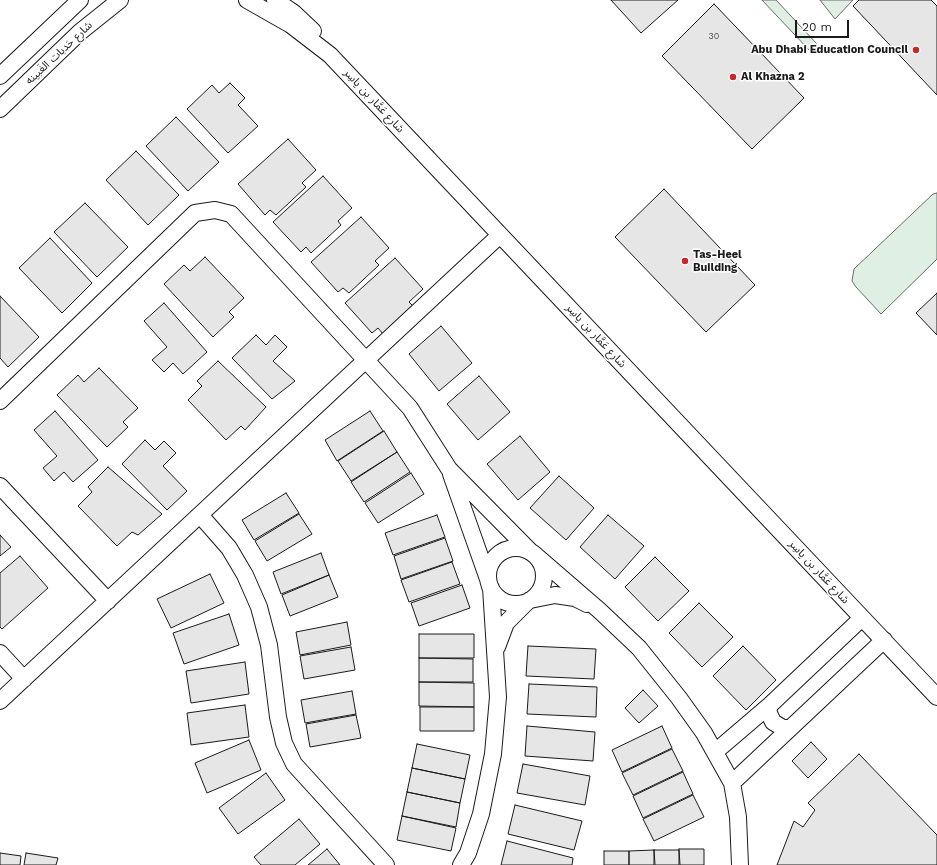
<!DOCTYPE html>
<html>
<head>
<meta charset="utf-8">
<style>
	body { margin:0 }
	#map { position:relative; width:937px; height:865px; overflow:hidden; background:#fff; font-family:"Work Sans",sans-serif }
	canvas { display:block }
	.scale { position:absolute; left:795px; top:20px; width:54px; height:18px; box-sizing:border-box; border:2px solid #1a1a1a; border-top:0; padding-left:5px; font-size:12px; line-height:14px; white-space:nowrap; color:#1a1a1a; -webkit-text-stroke:3px #fff; paint-order:stroke }
</style>
</head>
<body>
<div id="map">
<canvas width="937" height="865"></canvas>
<div class="scale">20 m</div>
</div>
<script>
const ctx = document.querySelector('canvas').getContext('2d');
ctx.lineJoin = 'round';
function fillPath(path, color) { ctx.fillStyle = color; ctx.fill(path, 'evenodd'); }
const shape = rows => new Path2D(rows.map(r => 'M' + r).join(''));
function trace(path, color, width, dash) { ctx.strokeStyle = color; ctx.lineWidth = width; ctx.lineCap = dash ? 'butt' : 'round'; ctx.setLineDash(dash || []); ctx.stroke(path); }
function label(font, color, halo, rows, align = 'center') {
  ctx.font = font + ' "Work Sans","Noto Sans Arabic",sans-serif'; ctx.lineWidth = 3; ctx.setLineDash([]); ctx.textBaseline = 'middle'; ctx.strokeStyle = halo; ctx.fillStyle = color; for (const [text, x, y, turn = 0] of rows) {
    ctx.save(); ctx.translate(x, y); ctx.rotate((+turn || 0) * Math.PI / 180); ctx.textAlign = isNaN(turn) ? turn : align; if (halo) ctx.strokeText(text, 0, 0); ctx.fillText(text, 0, 0); ctx.restore();
  }
}
const green = shape([
	[762,0,776,0,817,44,810,51,762,0],
	[820,0,853,0,835,19,820,0],
	[937,193,937,259,881,314,856,287,852,281,854,269,933,194,937,193]
]);
fillPath(green, '#e0efe3');
trace(green, '#6a6a6a', 1);
const building = shape([
	[611,0,678,0,641,33,611,0],
	[859,0,931,0,937,6,937,95,853,6,859,0],
	[714,4,804,98,752,149,662,56,714,4],
	[230,83,245,98,238,105,258,126,228,153,187,109,212,85,219,93,230,83],
	[176,117,219,162,188,191,146,146,176,117],
	[288,139,316,170,302,183,306,187,276,215,270,210,265,215,238,184,288,139],
	[136,151,179,195,148,225,106,180,136,151],
	[323,176,352,208,338,221,341,225,311,253,306,247,301,252,273,222,323,176],
	[664,189,755,285,706,332,615,237,664,189],
	[85,203,128,247,97,277,54,232,85,203],
	[361,217,389,248,375,261,379,265,349,293,343,288,338,292,311,262,361,217],
	[50,238,92,283,62,313,19,268,50,238],
	[205,257,244,298,229,312,234,317,213,337,164,284,184,265,190,271,205,257],
	[395,258,423,289,409,302,413,306,383,334,378,328,372,333,345,303,395,258],
	[937,293,937,335,916,313,937,293],
	[0,296,39,337,8,367,0,358,0,296],
	[164,303,207,352,183,374,173,363,164,372,152,360,167,347,144,321,164,303],
	[441,326,472,363,439,391,409,354,441,326],
	[256,335,266,345,275,335,287,347,273,361,295,381,272,399,232,358,256,335],
	[218,361,266,407,245,430,241,426,226,440,188,400,202,386,197,381,218,361],
	[99,368,138,408,123,422,128,427,107,447,57,395,78,375,84,382,99,368],
	[479,376,510,412,478,440,447,404,479,376],
	[55,411,98,460,73,482,64,472,54,481,43,468,57,456,34,430,55,411],
	[370,411,383,431,337,461,325,440,370,411],
	[384,431,397,452,351,481,338,461,384,431],
	[520,436,550,472,518,500,487,464,520,436],
	[145,440,155,450,164,441,176,453,163,466,187,491,167,510,122,464,145,440],
	[397,452,410,472,364,502,351,482,397,452],
	[108,467,162,514,138,535,132,532,117,546,78,506,92,492,88,487,108,467],
	[411,473,424,494,378,523,365,503,411,473],
	[559,476,594,508,566,540,530,508,559,476],
	[286,493,299,513,254,540,242,520,286,493],
	[299,514,312,534,267,561,255,541,299,514],
	[437,515,445,537,393,555,385,533,437,515],
	[608,515,644,546,615,579,580,547,608,515],
	[0,535,11,547,0,556,0,535],
	[445,538,453,561,401,579,394,556,445,538],
	[321,553,329,575,281,594,273,572,321,553],
	[20,556,48,588,2,629,0,627,0,573,20,556],
	[655,557,689,591,658,621,625,587,655,557],
	[452,562,460,584,409,602,401,580,452,562],
	[210,574,224,603,171,628,157,599,210,574],
	[329,575,338,597,290,616,282,595,329,575],
	[462,585,470,608,419,626,411,603,462,585],
	[699,603,733,637,702,667,669,633,699,603],
	[229,614,239,645,184,664,173,633,229,614],
	[347,622,351,645,300,655,296,632,347,622],
	[419,634,474,634,474,658,419,658,419,634],
	[528,646,596,649,594,679,526,676,528,646],
	[743,646,776,680,746,710,713,676,743,646],
	[351,647,355,670,304,679,300,656,351,647],
	[419,658,473,659,473,682,419,682,419,658],
	[245,662,249,694,191,703,186,671,245,662],
	[419,682,474,683,474,707,419,706,419,682],
	[529,684,597,687,596,717,527,714,529,684],
	[643,690,658,706,639,723,625,708,643,690],
	[352,691,356,714,305,723,301,700,352,691],
	[245,705,249,737,191,745,187,713,245,705],
	[420,707,474,707,474,731,420,731,420,707],
	[356,715,361,738,310,747,306,724,356,715],
	[527,726,595,732,593,761,525,756,527,726],
	[662,726,672,748,622,772,612,750,662,726],
	[249,740,261,770,207,793,195,763,249,740],
	[811,742,827,759,808,778,792,761,811,742],
	[417,744,470,755,465,779,412,768,417,744],
	[672,749,683,771,633,795,622,773,672,749],
	[859,754,937,835,937,865,777,865,794,821,803,827,815,810,808,803,859,754],
	[523,764,590,776,585,805,517,793,523,764],
	[412,768,465,779,460,803,407,792,412,768],
	[683,772,693,794,643,818,633,796,683,772],
	[266,773,285,800,238,834,219,808,266,773],
	[407,792,460,803,456,827,402,816,407,792],
	[693,795,704,817,654,841,643,819,693,795],
	[515,805,582,821,574,850,508,834,515,805],
	[402,816,456,828,451,851,397,840,402,816],
	[299,819,320,844,295,865,261,865,254,857,299,819],
	[507,841,573,858,572,865,501,865,507,841],
	[327,849,340,865,308,865,327,849],
	[679,849,704,849,704,865,680,865,679,849],
	[654,850,654,865,629,865,629,851,654,850],
	[654,850,679,850,679,865,655,865,654,850],
	[604,851,629,851,629,865,604,865,604,851],
	[0,853,21,856,20,865,0,865,0,853],
	[26,853,58,858,56,865,24,865,26,853]
]);
fillPath(building, '#e6e6e6');
trace(building, '#1a1a1a', 1);
const minor = shape([
	[247,0,291,25,330,55,937,697],
	[275,0,294,13,313,31],
	[0,76,80,0],
	[0,109,80,32,120,0],
	[0,401,195,213,215,210,231,214,410,408,449,469,531,552],
	[451,474,488,579],
	[0,486,108,601],
	[200,515,229,548,245,575,259,607,269,645,278,717,284,743,294,764,386,865],
	'488 576a28 28 0 1 1 56 0a28 28 0 1 1-56 0Z',
	[533,553,600,611,639,648,679,698,704,733,732,783,738,817,740,865],
	[530,600,555,595,575,598,587,604],
	[497,647,506,623,527,602],
	[0,653,24,679],
	[0,701,500,235],
	[770,705,768,711,773,722,783,728,789,728],
	[715,752,770,705,862,618],
	[732,783,884,640],
	[461,865,468,853,481,814,493,754,498,697,491,588]
]);
trace(minor, '#1a1a1a', 18);
trace(minor, '#fff', 16);
for (const [x, y, r, color] of [
	[916,50,4,"#c62828"],
	[733,77,4,"#c62828"],
	[685,261,4,"#c62828"]
]) { const dot = new Path2D(); dot.arc(x, y, r, 0, 2 * Math.PI); ctx.fillStyle = color; ctx.fill(dot); trace(dot, '#fff', 1.5); }
label('9px', '#4d4d4d', null, [
	["30",714,36]
]);
label('bold 11px', '#1a1a1a', '#fff', [
	["Abu Dhabi Education Council",908,50,"right"],
	["Al Khazna 2",741,77],
	["Tas-Heel",693,255],
	["Building",693,268]
], 'left');
label('11px', '#1a1a1a', '#fff', [
	["شارع حَدبات الغَبينه",59,53,-43],
	["شارع عَمَّار بن ياسِر",374,101,47],
	["شارع عَمَّار بن ياسِر",596,336,47],
	["شارع عَمَّار بن ياسِر",819,572,47]
]);
</script>
</body>
</html>
